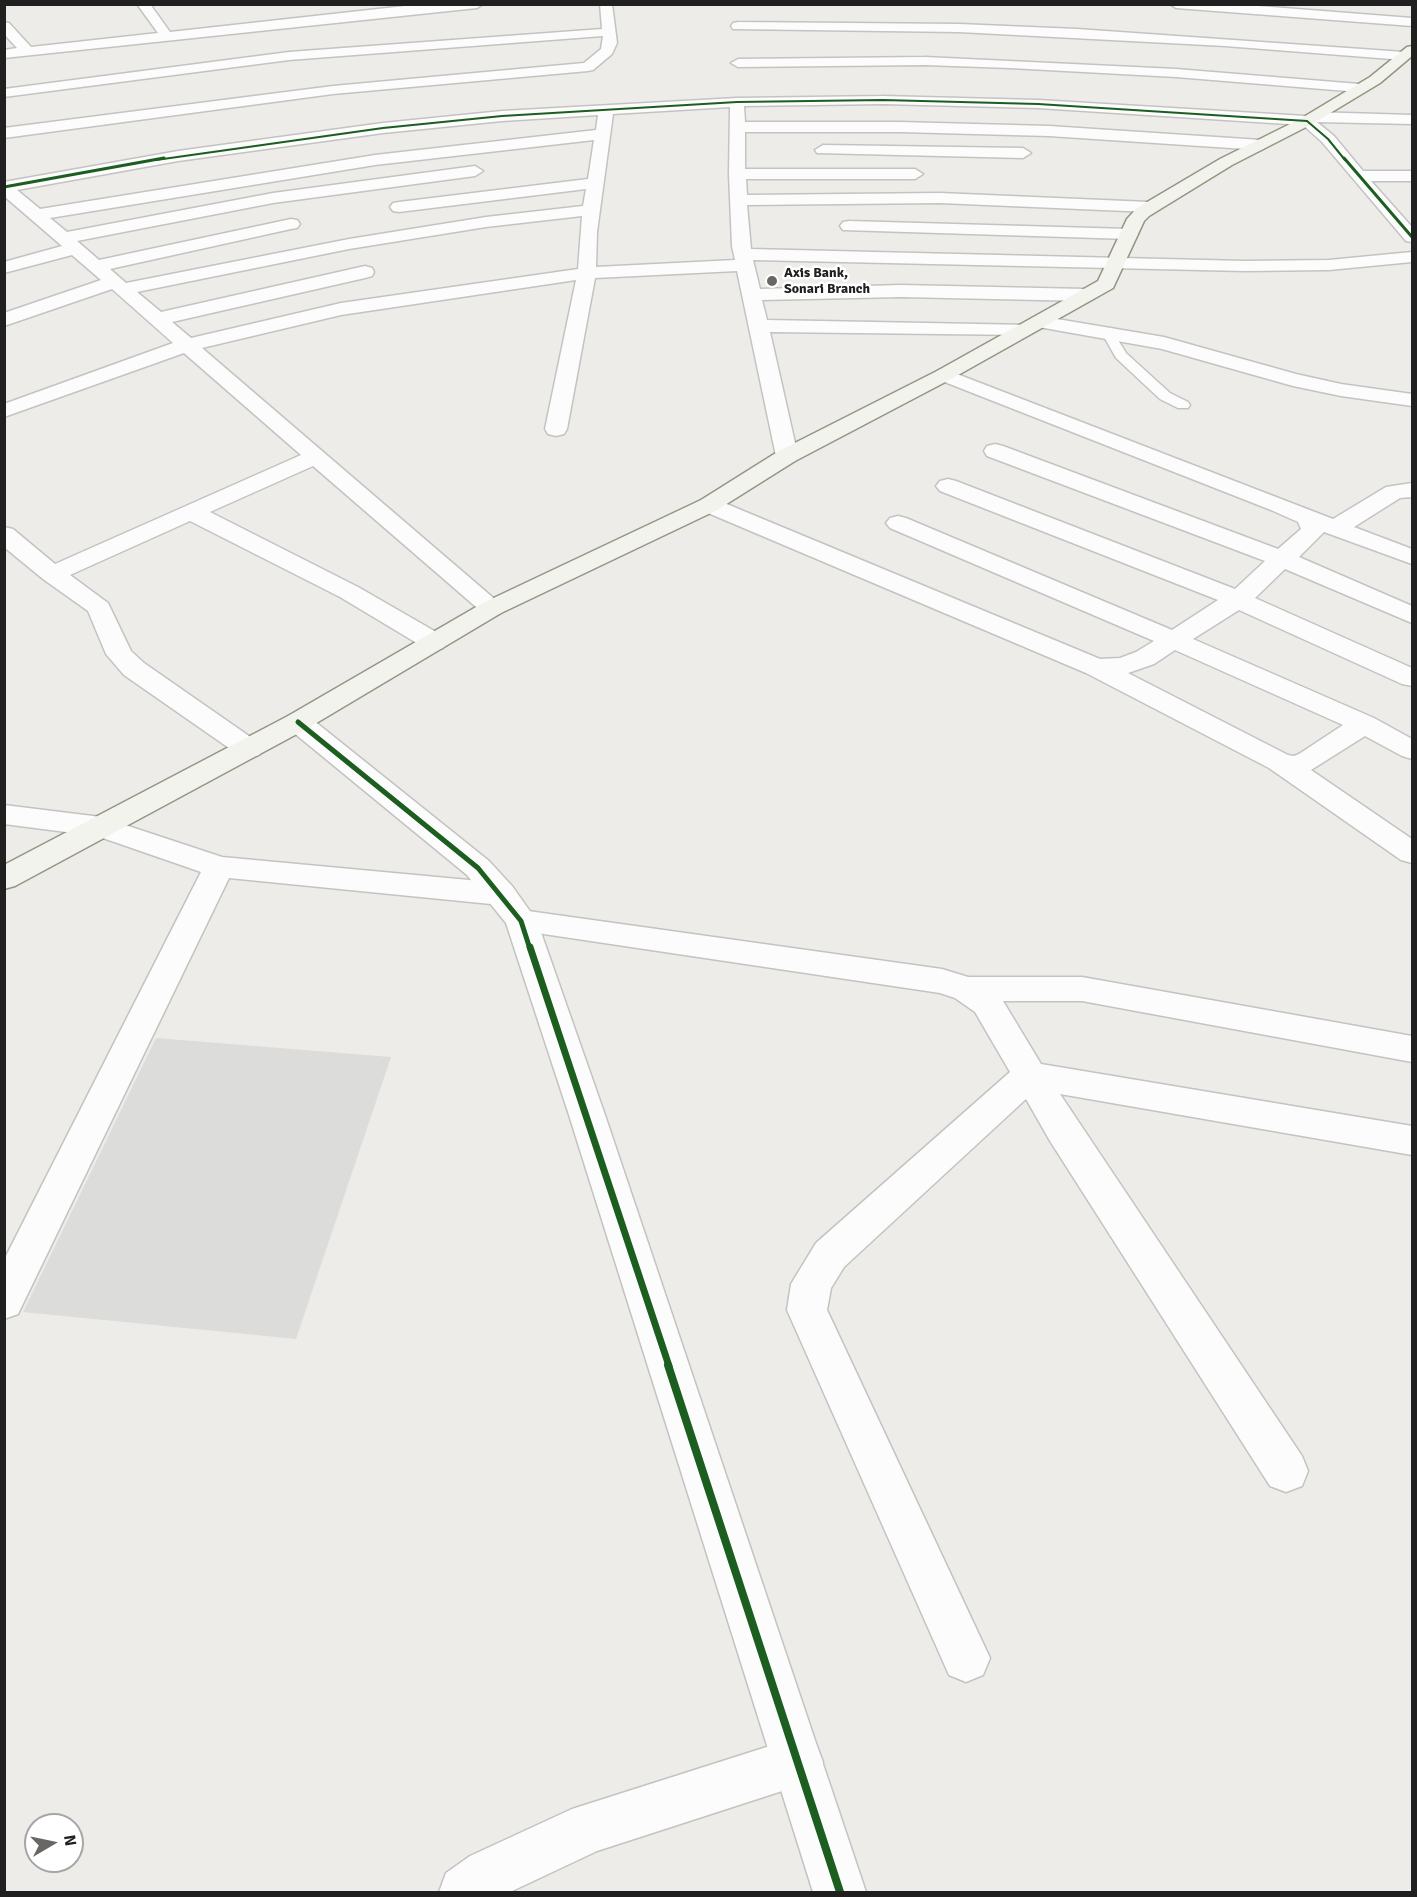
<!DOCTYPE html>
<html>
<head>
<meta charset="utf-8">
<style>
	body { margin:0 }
	#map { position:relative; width:1417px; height:1897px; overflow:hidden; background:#edece9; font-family:Signika,sans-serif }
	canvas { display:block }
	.frame { position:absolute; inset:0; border:6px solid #202020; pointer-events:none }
	.north { position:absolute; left:24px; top:1813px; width:60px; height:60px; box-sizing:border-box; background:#fff; border:2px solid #a6a6a6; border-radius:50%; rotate:81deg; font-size:16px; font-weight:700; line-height:24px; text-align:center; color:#202020 }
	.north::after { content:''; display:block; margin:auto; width:21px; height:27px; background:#686766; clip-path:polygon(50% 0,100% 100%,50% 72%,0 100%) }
</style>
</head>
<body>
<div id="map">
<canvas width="1417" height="1897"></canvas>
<div class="frame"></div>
<div class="north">N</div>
</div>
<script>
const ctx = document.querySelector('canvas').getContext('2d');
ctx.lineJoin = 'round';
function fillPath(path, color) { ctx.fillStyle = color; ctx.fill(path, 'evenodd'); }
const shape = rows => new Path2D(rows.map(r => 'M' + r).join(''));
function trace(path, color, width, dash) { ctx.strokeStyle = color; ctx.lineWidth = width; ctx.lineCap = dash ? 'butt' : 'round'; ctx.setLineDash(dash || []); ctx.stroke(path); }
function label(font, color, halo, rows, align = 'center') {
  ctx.font = font + ' Signika,sans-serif'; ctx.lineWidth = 5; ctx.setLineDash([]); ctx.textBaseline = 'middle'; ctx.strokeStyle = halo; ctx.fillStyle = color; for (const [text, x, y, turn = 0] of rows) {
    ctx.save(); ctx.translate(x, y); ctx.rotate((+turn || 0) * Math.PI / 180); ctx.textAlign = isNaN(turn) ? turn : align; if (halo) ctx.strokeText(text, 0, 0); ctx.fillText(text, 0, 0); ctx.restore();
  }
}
fillPath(shape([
	[156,1038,391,1057,296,1339,23,1312]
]), '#dcdcda');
const service = shape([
	[1108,329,1112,330,1126,353,1170,393,1188,402,1190,405,1188,408,1178,408,1160,399,1116,358,1102,333,1108,329]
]);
const minor = shape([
	[137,4,150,4,170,32,405,6,483,4,477,8,4,58,4,50,17,48,4,34,4,22,9,23,31,47,158,33,137,4],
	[600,4,612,4,617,43,612,54,593,70,588,71,333,94,4,138,4,128,333,86,584,63,601,49,603,36,289,60,4,97,4,89,289,52,602,29,600,4],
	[1170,4,1233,4,1412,18,1412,26,1176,8,1170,4],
	[738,22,959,24,1077,29,1404,52,1411,56,1404,60,1225,46,959,32,733,29,731,26,733,23,738,22],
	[925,57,1176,69,1359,84,1366,88,1359,92,1176,77,1010,68,925,65,738,67,731,63,738,59,925,57],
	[883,96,1038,100,1306,116,1313,112,1412,115,1412,124,1317,122,1334,136,1363,171,1412,171,1412,181,1371,181,1412,227,1412,242,1406,241,1322,142,1303,125,1038,108,883,104,744,106,745,122,900,122,1049,126,1261,140,1269,145,1261,150,1049,136,900,132,745,132,745,169,915,169,923,174,915,179,746,179,747,195,940,193,1149,202,1155,203,1158,207,1155,211,1149,212,940,203,747,205,751,249,1245,261,1329,260,1412,252,1412,262,1329,270,1245,271,753,260,760,289,901,285,1086,289,1093,291,1095,295,1093,299,1086,301,901,297,762,300,767,320,1031,325,1029,322,1032,318,1039,316,1164,337,1296,374,1341,384,1412,394,1412,406,1341,396,1293,386,1162,349,1033,326,1035,329,1032,333,1025,335,770,332,798,456,795,461,787,463,779,461,776,456,737,271,595,278,567,429,564,434,556,436,548,434,545,429,576,280,341,315,202,348,505,608,501,613,492,616,483,613,313,466,210,512,358,587,443,636,447,642,443,648,434,650,425,648,340,597,190,521,70,575,108,603,131,651,144,663,259,743,263,749,259,755,249,758,239,755,124,675,106,654,88,611,43,579,4,547,4,527,13,529,55,564,301,455,184,353,4,417,4,404,173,343,112,289,4,326,4,313,101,280,72,255,4,273,4,262,62,246,4,196,4,182,178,151,383,123,502,111,737,98,883,96],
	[730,107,729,174,732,246,735,260,596,267,597,232,613,114,730,107],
	[598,115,596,130,375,155,40,209,17,190,178,161,383,133,502,121,598,115],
	[594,140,588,179,399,202,393,203,390,207,393,211,399,212,586,189,583,206,486,217,349,239,126,283,110,269,291,229,297,228,300,224,297,220,291,219,99,260,77,241,273,203,475,176,483,171,475,166,273,193,67,232,50,218,375,165,594,140],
	[582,216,578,269,341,303,191,338,172,322,365,278,372,276,374,272,372,268,365,266,161,312,137,292,349,249,486,227,582,216],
	[823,145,1023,148,1031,153,1023,158,817,153,815,150,823,145],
	[849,221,1129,229,1135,230,1138,234,1135,238,1129,239,843,230,840,226,843,222,849,221],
	[944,369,1333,519,1386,487,1412,483,1412,497,1400,498,1354,527,1412,549,1412,564,1324,532,1299,557,1412,606,1412,623,1285,569,1255,598,1412,668,1412,686,1402,684,1239,610,1193,639,1374,718,1412,739,1412,759,1402,756,1365,736,1311,770,1412,839,1412,863,1401,860,1269,768,1086,673,701,510,697,505,701,500,709,498,717,500,1100,659,1120,658,1136,652,1154,641,890,528,886,523,890,518,898,516,906,518,1172,630,1218,600,940,491,936,486,940,481,948,479,956,481,1235,589,1265,561,987,456,984,451,987,446,995,444,1003,446,1278,549,1301,529,1298,522,1271,510,937,379,934,375,937,371,944,369],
	[1175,650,1343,725,1299,754,1294,756,1288,755,1128,673,1154,664,1175,650],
	[4,805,101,817,222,857,501,883,512,886,517,894,512,902,501,905,229,878,18,1314,4,1319,4,1260,201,872,97,836,4,824,4,805],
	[521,910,942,969,968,977,1082,977,1412,1036,1412,1062,1082,1001,1003,1001,1041,1064,1412,1126,1412,1155,1060,1094,1302,1456,1308,1471,1302,1486,1286,1492,1270,1486,1050,1141,1026,1099,844,1267,831,1288,827,1310,990,1658,983,1675,966,1682,949,1675,787,1310,791,1284,816,1243,1010,1072,975,1012,955,998,940,993,510,929,505,921,510,913,521,910],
	[798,1737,816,1744,823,1762,816,1780,597,1851,510,1892,439,1892,446,1873,470,1856,572,1809,798,1737]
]);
const tertiary = shape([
	[298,714,308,716,489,861,512,886,537,921,605,1115,866,1892,813,1892,569,1115,506,923,467,875,288,728,284,722,288,716,298,714]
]);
const secondary = shape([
	[1412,46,1412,56,1380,83,1312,124,1232,165,1149,216,1144,221,1113,288,951,379,795,461,717,510,501,613,308,728,15,886,4,889,4,865,288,716,483,603,701,500,779,451,937,371,1098,281,1127,219,1137,208,1220,159,1302,118,1370,77,1407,47,1412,46]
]);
trace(service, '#c3c3c1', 3);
trace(minor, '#c3c3c1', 3);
trace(tertiary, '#c3c3c1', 3);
trace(secondary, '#949682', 3);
fillPath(service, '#fcfcfc');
fillPath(minor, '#fcfcfc');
fillPath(tertiary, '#fcfcfc');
fillPath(secondary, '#f2f3ec');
trace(shape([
	[156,160,383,128,502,116,737,102,883,100,1038,104,1307,121,1328,139,1345,160]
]), '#1b5e20', 2);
trace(shape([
	[1344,158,1412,237],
	[4,187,164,158]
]), '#1b5e20', 3);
trace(shape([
	[298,722,478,868,521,921,530,949]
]), '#1b5e20', 5);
trace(shape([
	[530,947,669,1366]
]), '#1b5e20', 7);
trace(shape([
	[668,1365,840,1892]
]), '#1b5e20', 8);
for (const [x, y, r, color] of [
	[772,281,6,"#686766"]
]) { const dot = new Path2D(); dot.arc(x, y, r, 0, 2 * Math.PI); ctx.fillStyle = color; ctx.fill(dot); trace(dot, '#fff', 2); }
label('bold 14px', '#202020', '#fff', [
	["Axis Bank,",784,273],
	["Sonari Branch",784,289]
], 'left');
</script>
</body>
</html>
